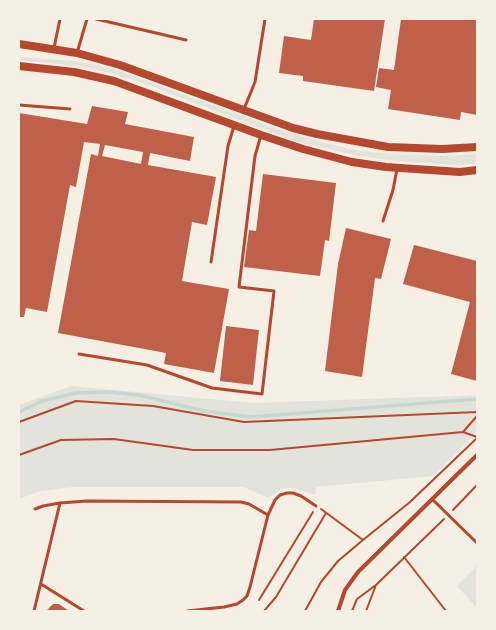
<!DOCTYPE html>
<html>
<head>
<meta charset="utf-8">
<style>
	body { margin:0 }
	#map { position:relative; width:496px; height:630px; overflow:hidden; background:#f6efe4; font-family:Rubik,sans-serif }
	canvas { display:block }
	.frame { position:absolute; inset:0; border:20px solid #f6efe4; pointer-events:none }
</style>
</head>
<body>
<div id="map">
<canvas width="496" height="630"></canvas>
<div class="frame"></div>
</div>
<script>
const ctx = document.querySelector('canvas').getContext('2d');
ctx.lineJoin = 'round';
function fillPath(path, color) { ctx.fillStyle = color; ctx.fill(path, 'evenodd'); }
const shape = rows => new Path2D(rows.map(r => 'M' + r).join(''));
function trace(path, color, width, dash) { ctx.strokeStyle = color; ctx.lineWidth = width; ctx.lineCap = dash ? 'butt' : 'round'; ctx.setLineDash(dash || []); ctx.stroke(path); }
fillPath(shape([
	[19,57,75,61,93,64,122,72,289,133,320,142,361,151,390,154,445,156,477,154,477,164,460,165,407,162,358,156,298,142,176,96,155,87,110,73,79,66,19,60],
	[71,386,253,403,477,395,477,430,467,443,433,476,316,487,315,495,294,488,283,488,268,498,244,487,74,487,40,491,19,499,19,405],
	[477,565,477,608,457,586]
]), '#e2e4dc');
trace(shape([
	[19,412,42,401,76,393,108,392,139,395,204,411,251,417,477,399]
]), '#c9d6d2', 3.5);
fillPath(shape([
	[314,19,385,19,374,91,303,81,303,76,279,73,284,36,311,40],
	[401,19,477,19,477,115,461,112,460,120,388,109,391,90,376,87,379,68,394,70],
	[92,106,128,112,125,124,194,137,190,161,150,153,148,165,216,177,207,225,192,222,182,281,229,289,214,373,164,364,166,353,58,333,91,154,98,156,100,144,84,142,76,187,70,185,47,312,26,308,24,317,19,317,19,113,87,124],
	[105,145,143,152,141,164,102,156],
	[263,174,336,183,329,241,325,240,320,276,244,267,249,230,256,231],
	[346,228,391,239,381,279,375,278,362,377,325,371,338,264],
	[414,245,477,261,477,381,451,374,470,302,403,284],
	[226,326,259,330,253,385,220,381],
	[53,604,59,604,69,611,46,611]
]), '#bf614a');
trace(shape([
	[19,422,76,401,153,406,244,422,477,412],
	[463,432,477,416],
	[19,455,61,440,114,439,193,450,270,450,463,432,477,437],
	[321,509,363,540,410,502,477,438],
	[453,510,477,485],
	[404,557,446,611],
	[259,600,313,512],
	[264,611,276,597,326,513],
	[305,611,321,582,338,561,363,540],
	[352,611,357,599,376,585],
	[366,611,376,585,444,519]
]), '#b5482f', 2);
trace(shape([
	[96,19,186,40],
	[54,48,60,19],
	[77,53,87,19],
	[19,105,70,109],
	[244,109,255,82,265,19],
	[383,221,393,190,397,169],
	[211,262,228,146,234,126],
	[79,354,147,365,212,388,262,394,274,291,239,287,255,156,261,135],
	[432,499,477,543],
	[35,509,43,506,60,503,87,501,241,502,249,504,268,515],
	[41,584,84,611],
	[34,611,60,503],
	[187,611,224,607,237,604,243,600,247,596,250,587,268,515,275,500,280,495,287,493,293,493,301,496,316,506]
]), '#b5482f', 3);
trace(shape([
	[338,611,345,590,358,572,477,455]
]), '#b5482f', 4);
trace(shape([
	[19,44,77,53,120,65,293,128,317,134,388,147,442,149,477,147],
	[19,66,74,72,114,81,261,135,303,149,352,162,386,167,415,169,460,172,477,170]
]), '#b5482f', 8);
</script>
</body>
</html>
